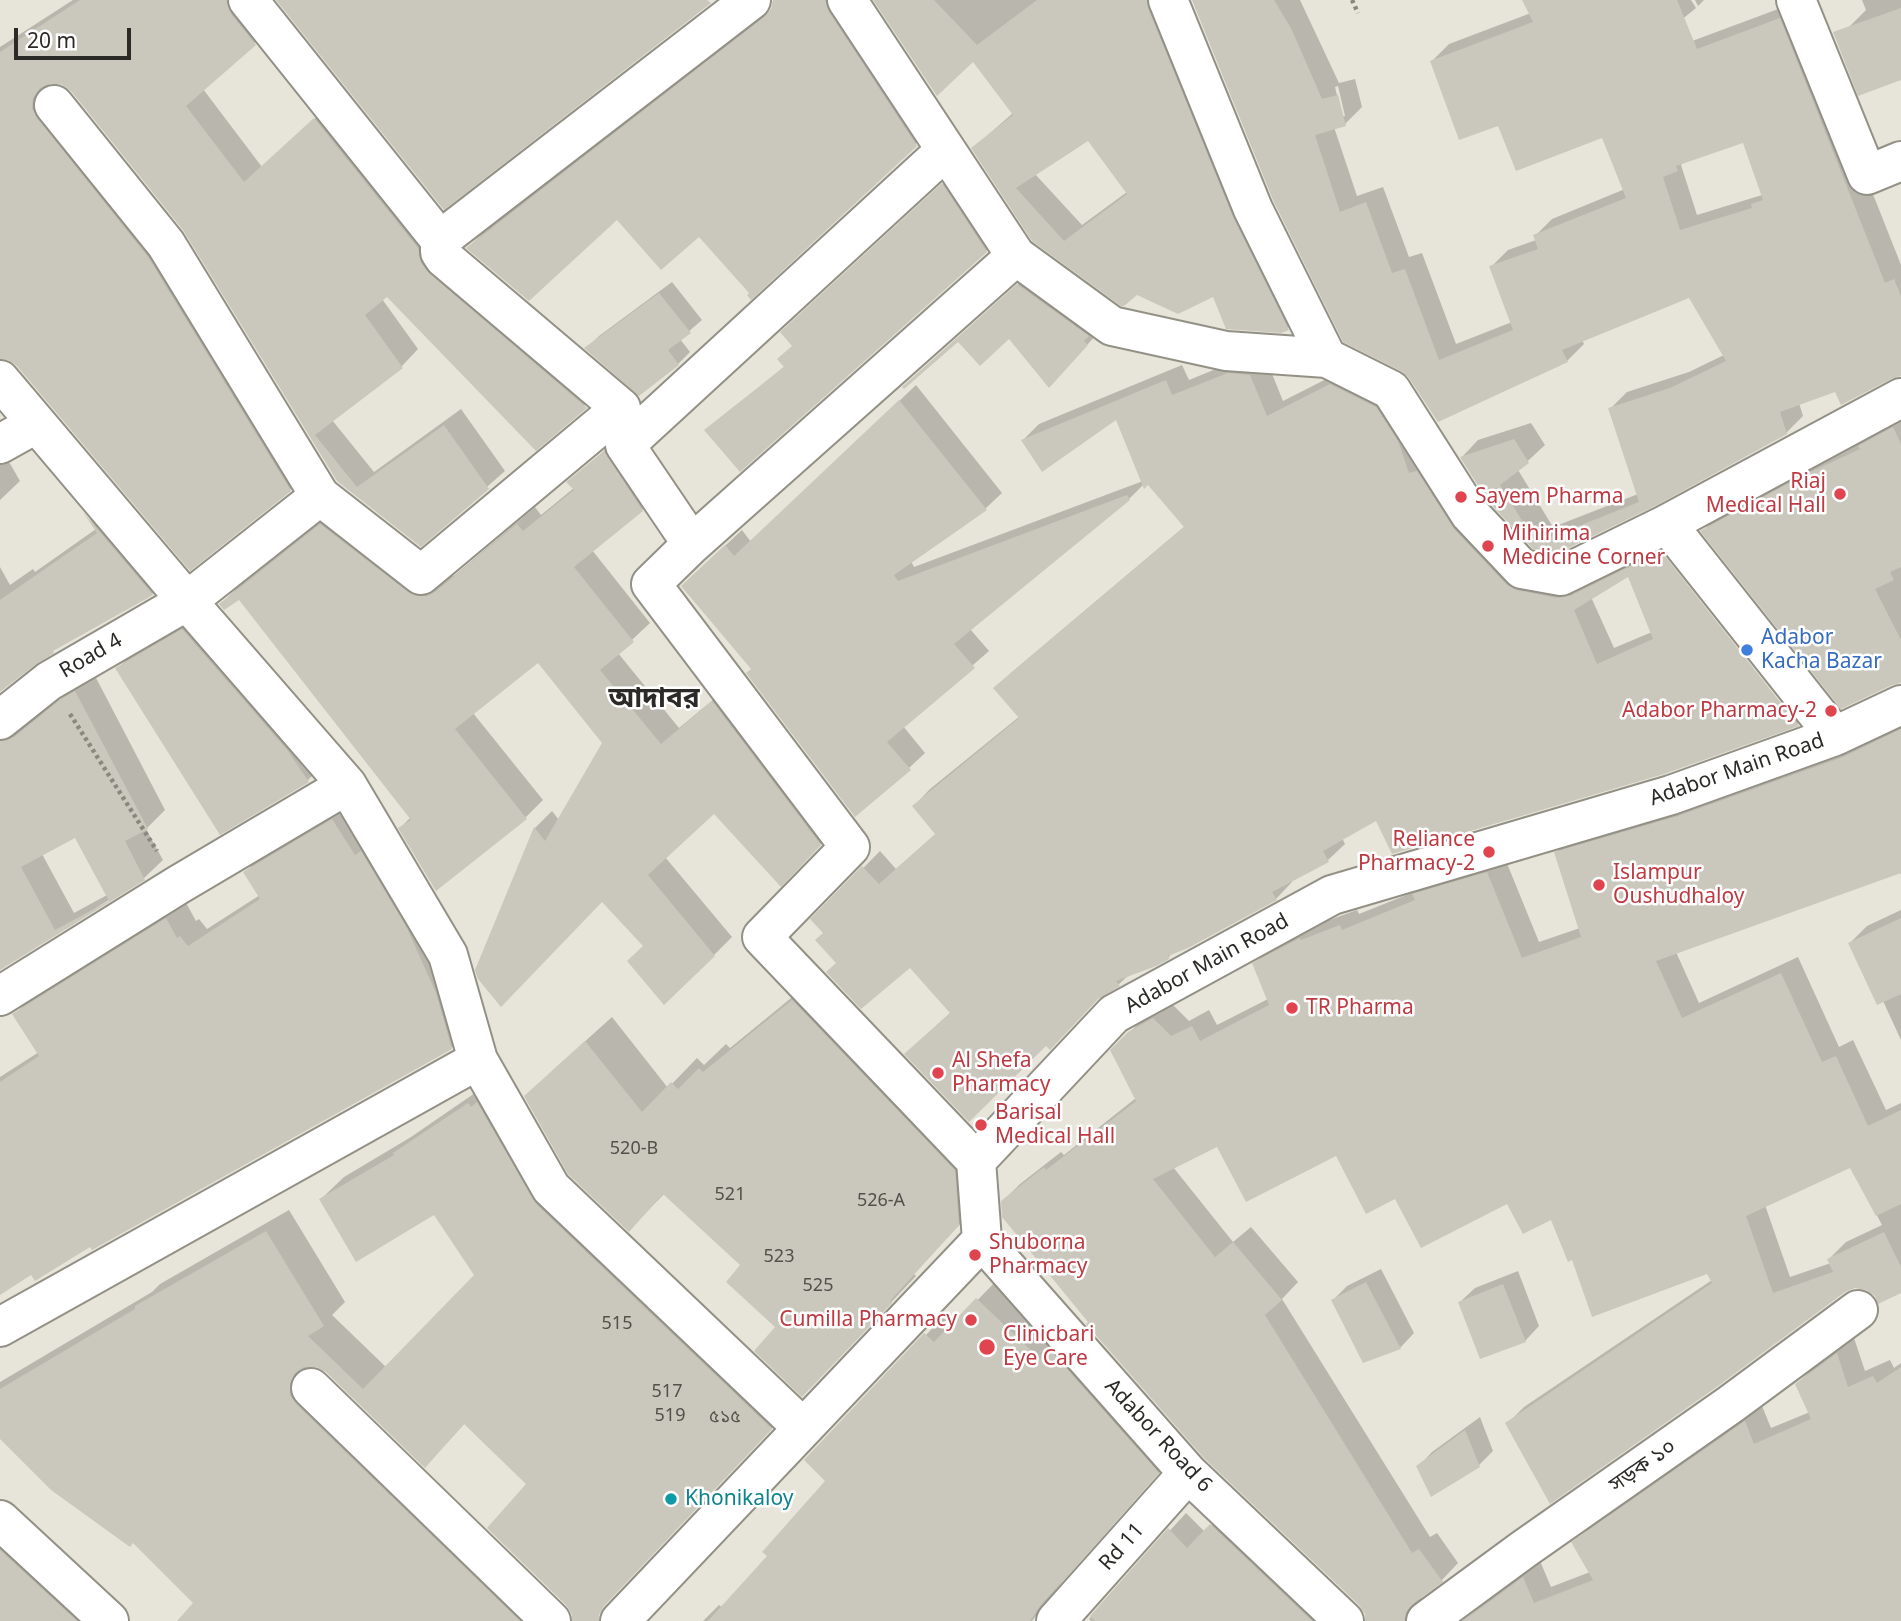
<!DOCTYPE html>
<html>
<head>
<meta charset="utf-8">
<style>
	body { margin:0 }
	#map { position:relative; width:1901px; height:1621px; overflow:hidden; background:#e7e4d9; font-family:"Noto Sans",sans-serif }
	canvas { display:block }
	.scale { position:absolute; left:14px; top:28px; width:117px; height:32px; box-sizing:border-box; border:4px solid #2b2a26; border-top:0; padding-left:9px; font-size:21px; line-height:24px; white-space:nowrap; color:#2b2a26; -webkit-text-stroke:5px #fff; paint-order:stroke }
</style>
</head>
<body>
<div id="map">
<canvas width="1901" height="1621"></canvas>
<div class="scale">20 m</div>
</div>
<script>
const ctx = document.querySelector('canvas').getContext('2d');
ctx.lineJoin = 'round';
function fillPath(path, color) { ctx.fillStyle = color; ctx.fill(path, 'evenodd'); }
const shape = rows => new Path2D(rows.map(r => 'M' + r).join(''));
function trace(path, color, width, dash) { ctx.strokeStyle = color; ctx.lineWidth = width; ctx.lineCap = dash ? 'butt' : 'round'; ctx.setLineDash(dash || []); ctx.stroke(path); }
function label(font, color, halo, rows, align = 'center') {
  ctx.font = font + ' "Noto Sans","Noto Sans Bengali",sans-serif'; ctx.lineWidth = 5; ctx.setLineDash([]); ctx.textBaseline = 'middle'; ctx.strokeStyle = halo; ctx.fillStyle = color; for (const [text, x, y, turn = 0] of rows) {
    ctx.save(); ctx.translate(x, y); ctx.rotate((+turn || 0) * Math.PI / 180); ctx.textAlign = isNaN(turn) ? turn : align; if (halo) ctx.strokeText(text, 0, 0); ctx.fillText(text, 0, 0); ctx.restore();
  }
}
fillPath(shape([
	[73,0,250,0,272,27,203,89,262,167,332,103,434,230,602,390,536,448,387,295,382,299,418,349,402,366,332,420,374,472,461,409,505,471,421,545,338,480,185,229,72,90,62,83,49,82,49,90,307,473,290,490,18,365,7,358,0,357,0,47],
	[774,0,849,0,933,128,751,293,700,235,618,217,468,248,485,231,773,9],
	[875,0,1168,0,1304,311,1288,328,1214,295,1136,293,1123,304,973,148,1013,113,973,59],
	[1089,139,1127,192,1082,225,1035,174],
	[1194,0,1300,0,1339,83,1355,79,1362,107,1345,124,1334,127,1357,196,1383,187,1409,257,1422,253,1456,344,1512,322,1491,267,1508,250,1536,240,1535,236,1552,219,1625,189,1603,136,1499,124,1432,61,1449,44,1531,13,1524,0,1691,0,1696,8,1625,66,1797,2,1901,265,1901,374,1836,389,1799,403,1803,416,1786,433,1656,503,1534,547,1462,457,1478,440,1531,423,1545,445,1518,470,1553,527,1638,494,1610,409,1627,392,1689,372,1724,355,1690,296,1582,340,1584,344,1567,361,1438,420],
	[1338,86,1345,116,1342,116,1335,87],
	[1744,141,1762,195,1697,215,1681,165,1685,161],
	[1695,0,1704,0,1698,6],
	[1862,0,1901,0,1901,78,1848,28,1866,10],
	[954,174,997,240,986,251,706,430,785,366,794,345,793,322],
	[1031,273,1099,332,1061,373,1009,337,958,339,917,374],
	[672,282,702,320,680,339,690,352,678,364,587,348,599,336],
	[1245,357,1266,359,1283,401,1348,368,1522,568,1655,547,1791,719,1796,719,1658,546,1678,536,1814,708,1798,724,1664,773,1377,819,1342,838,1345,844,1328,860,1291,880,1292,882,1276,899,1173,952,1168,958,1129,975,1119,984,1100,996,1046,1043,906,1054,951,1012,910,966,837,963,825,933,813,919,880,851,896,869,937,833,914,806,930,789,1020,716,996,688,1012,672,1185,526,1149,483,1144,484,1129,499,970,629,989,651,903,726,925,753,909,768,753,669,699,570,742,530,751,542,916,385,1002,493,986,508,911,561,914,567,1143,481,1116,418,1023,440,1039,424,1182,365,1189,380],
	[1629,574,1652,632,1614,648,1591,597],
	[1901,417,1901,682,1703,531,1719,514],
	[622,435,660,492,642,510,592,550,650,623,618,653,679,728,731,685,838,826,781,884,714,811,665,857,732,937,714,955,645,946,602,900,477,970,535,828,552,811,559,820,604,743,538,661,473,713,543,800,526,817,400,828,411,817,239,597,221,604,238,587,339,507,446,579,455,575,535,507,541,515,574,488,569,482],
	[0,446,20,481,0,500],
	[103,496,170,576,152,594,59,646,0,690,0,567,10,585,33,569,35,572,96,529,86,513],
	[201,612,325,763,307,781,117,669,135,651],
	[94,674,165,810,146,829,163,860,144,878,0,968,0,713,24,724,34,719],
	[76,836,107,895,74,913,42,854],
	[1901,722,1901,875,1900,872,1676,952,1699,1003,1798,957,1839,1047,1853,1040,1886,1110,1901,1103,1901,1291,1877,1295,1867,1288,1856,1286,1507,1424,1524,1407,1712,1280,1708,1272,1573,1257,1551,1217,1508,1201,1396,1196,1337,1153,1217,1144,1173,1167,1233,1242,1251,1227,1298,1282,1282,1299,1430,1537,1437,1533,1458,1563,1442,1580,1422,1594,1420,1605,1412,1621,1367,1621,1367,1615,1360,1604,1090,1322,1003,1201,1020,1184,1061,1152,1064,1155,1136,1098,1129,1033,1147,1015,1170,1002,1189,1021,1209,1010,1217,1025,1268,999,1254,964,1271,947,1318,924,1357,910,1359,914,1419,890,1431,878,1504,856,1539,942,1580,928,1556,853,1573,836],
	[1851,1165,1882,1225,1846,1242,1829,1259,1831,1263,1790,1277,1765,1205],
	[351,802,470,1029,451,1048,91,1244,31,1272,0,1293,0,1077,39,1052,15,1014,33,996,185,901,196,921,199,919,207,929,260,895,245,872,264,854],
	[1901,910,1901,1040,1883,1001,1850,943,1867,926],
	[818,976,984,1198,914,1274,916,1276,828,1369,743,1265,665,1193,629,1230,552,1071,612,1017,668,1088,697,1058,704,1065,726,1044,730,1048],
	[491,1082,558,1181,793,1406,641,1566,590,1612,599,1621,201,1621,196,1603,133,1541,0,1437,0,1382,152,1292,160,1284,289,1210,345,1302,332,1315,387,1368,476,1276,435,1213,321,1199,344,1177,411,1137],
	[312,1365,327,1370,447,1443,465,1423,528,1484,574,1620,568,1620,312,1370],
	[1381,1269,1414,1333,1400,1348,1333,1300,1347,1286],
	[1518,1271,1539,1326,1525,1341,1460,1302,1475,1288],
	[1000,1277,1180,1449,1062,1582,1032,1621,703,1621,719,1605,723,1608,769,1556,828,1481,806,1460,948,1312,957,1321],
	[1854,1338,1865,1371,1890,1360,1894,1368,1901,1363,1901,1621,1462,1621,1540,1561,1551,1587,1590,1572,1574,1543,1591,1526,1762,1406,1771,1428,1810,1412,1797,1384,1814,1367],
	[1480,1417,1493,1451,1479,1465,1418,1467,1432,1452],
	[1228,1509,1347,1621,1091,1621,1089,1619,1186,1513,1205,1532],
	[0,1523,106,1621,0,1621]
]), '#0003');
fillPath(shape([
	[80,0,227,0,231,14,256,45,186,106,244,182,314,118,418,248,421,263,430,274,587,408,536,451,387,297,365,315,403,368,315,435,357,487,444,425,489,489,421,547,337,481,183,230,71,91,61,84,50,84,40,88,33,98,32,108,37,118,148,257,291,491,190,571,17,366,8,360,0,359,0,52],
	[276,0,707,0,711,3,444,210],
	[773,0,825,0,829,12,917,146,751,300,747,295,749,293,699,237,661,270,617,220,529,301,466,248,764,17,771,9],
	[873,0,934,0,977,45,1037,0,1147,0,1148,8,1233,217,1289,330,1281,333,1226,329,1213,297,1178,314,1137,295,1124,306,1121,306,1032,241,971,148,1013,115,973,62,937,96],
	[1088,141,1127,194,1064,241,1016,188],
	[1192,0,1274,0,1291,28,1322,99,1338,95,1346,126,1315,135,1340,212,1366,202,1392,273,1405,269,1439,360,1513,330,1489,266,1538,249,1533,235,1626,198,1602,138,1516,171,1498,126,1459,140,1430,61,1533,22,1522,0,1677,0,1697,49,1780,18,1885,283,1894,279,1901,296,1901,376,1891,379,1841,405,1835,392,1780,412,1787,434,1657,505,1558,553,1533,549,1487,500,1460,457,1514,439,1529,463,1500,485,1536,543,1639,502,1608,408,1670,388,1726,361,1689,298,1562,350,1568,362,1438,422,1409,378,1401,371,1343,342,1273,200],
	[1743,143,1763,200,1751,204,1752,208,1680,230,1663,177,1678,171,1676,166],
	[1901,8,1901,80,1858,96,1833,32],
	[942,183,987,252,740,472,704,430,784,367,777,359,792,346,780,332],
	[1017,284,1089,336,1084,341,1088,345,1049,388,1009,339,980,366,958,342,904,389,902,387],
	[659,293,691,333,668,350,679,365,639,396,584,348],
	[1228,373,1250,375,1267,416,1330,384,1376,407,1398,441,1409,473,1417,471,1454,529,1506,584,1517,590,1557,598,1570,596,1661,551,1799,726,1664,774,1392,854,1376,821,1323,851,1329,862,1272,892,1277,900,1188,948,1168,956,1169,959,1156,966,1116,981,1120,986,1098,999,1050,1050,1046,1046,969,1122,904,1054,950,1013,910,968,861,1009,826,972,836,963,815,940,823,933,810,919,862,866,879,884,935,834,912,806,1019,718,993,688,1184,527,1148,485,1144,489,1116,420,1042,472,1021,440,1166,380,1172,395],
	[1628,577,1653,639,1597,664,1574,610],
	[899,400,987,510,894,575,898,581,1127,495,1130,500,954,644,975,668,887,742,911,770,855,817,746,673,751,669,681,586,725,545,734,556],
	[1893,427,1901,444,1901,567,1890,572,1894,580,1875,589,1901,640,1901,683,1892,685,1841,709,1700,531,1802,476,1860,449,1858,446],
	[604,451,643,511,574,567,634,642,600,670,661,744,712,701,821,845,781,887,714,814,648,875,715,956,664,1005,627,961,643,946,602,902,501,1007,478,979,475,970,534,827,545,841,602,743,538,663,455,729,527,819,436,891,398,828,411,820,239,600,224,610,219,604,320,524,408,592,417,596,427,596,435,592,517,524,523,531,574,490,566,482],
	[83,512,153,595,53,651,54,653,36,664,0,692,0,600,97,533],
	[182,629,288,751,309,782,220,835,115,668],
	[75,691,148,829,125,841,145,880,0,970,0,741,14,737,61,699],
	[75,838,109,901,55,930,21,867],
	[1901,729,1901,873,1656,961,1682,1018,1781,973,1822,1062,1836,1056,1868,1126,1901,1110,1901,1204,1876,1216,1850,1168,1746,1216,1773,1293,1833,1272,1827,1259,1884,1232,1901,1267,1901,1293,1878,1304,1875,1296,1866,1290,1855,1288,1845,1292,1718,1386,1550,1504,1505,1423,1712,1283,1707,1274,1592,1317,1572,1260,1568,1262,1551,1220,1523,1234,1507,1204,1421,1248,1395,1199,1366,1214,1336,1156,1246,1202,1217,1147,1153,1179,1215,1257,1233,1242,1282,1300,1265,1315,1412,1553,1419,1549,1443,1582,1413,1604,1406,1612,1405,1621,1365,1621,1365,1614,1359,1605,1204,1458,1086,1324,1088,1322,1002,1217,1001,1201,1044,1167,1046,1170,1136,1101,1110,1050,1128,1032,1153,1018,1171,1036,1192,1026,1200,1041,1269,1005,1252,963,1300,938,1301,940,1340,925,1342,930,1415,900,1412,894,1487,872,1522,958,1581,937,1554,852,1678,816,1843,757],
	[332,819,355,855,361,851,407,928,436,993,452,1049,92,1250,90,1247,35,1281,31,1275,0,1295,0,1082,39,1056,12,1014,166,918,177,938,180,936,188,946,260,899,243,872],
	[1901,918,1901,994,1877,1005,1848,943],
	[792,1000,955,1170,959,1225,890,1301,892,1303,802,1397,754,1351,775,1327,726,1282,740,1265,663,1194,629,1232,568,1174,524,1096,585,1041,642,1112,671,1082,678,1089,699,1068,703,1072],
	[477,1102,536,1204,772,1429,604,1606,599,1615,599,1621,572,1621,572,1614,566,1605,487,1528,526,1484,464,1424,425,1468,326,1372,316,1367,304,1367,295,1373,290,1383,290,1395,296,1404,520,1621,177,1621,193,1603,133,1543,130,1547,51,1490,0,1439,0,1389,135,1309,135,1306,266,1231,324,1326,308,1336,363,1389,474,1275,434,1215,356,1262,319,1199,394,1155,393,1153,468,1103,471,1107],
	[1366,1282,1401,1349,1363,1363,1331,1300],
	[1503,1284,1526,1342,1480,1359,1458,1302],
	[976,1298,1040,1359,1051,1351,1159,1473,1040,1606,1030,1621,708,1621,767,1556,762,1552,825,1481,804,1460,924,1333,934,1342],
	[1837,1353,1848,1387,1873,1376,1877,1383,1901,1367,1901,1621,1463,1621,1523,1577,1534,1603,1593,1580,1571,1542,1745,1421,1754,1444,1811,1419,1795,1384],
	[1465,1430,1480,1467,1431,1497,1416,1466],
	[1210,1524,1312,1621,1095,1621,1090,1616,1168,1528,1187,1548],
	[0,1550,77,1621,0,1621]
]), '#cac7bc');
const minor = shape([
	[248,0,440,240,440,252,444,258,621,408,625,445,692,544,651,584,850,847,762,937,976,1161],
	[847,0,1016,256,1112,326,1226,351,1327,358,1391,390,1470,514,1522,569,1561,576,1667,524,1901,398],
	[1168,0,1253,209,1327,358],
	[1796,0,1867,175,1901,161],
	[54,105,166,244,320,496,421,575,621,408],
	[440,240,751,0],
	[0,380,187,601,347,785,448,955,478,1060,551,1188,803,1428],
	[0,444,36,424],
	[625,445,946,150],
	[1667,524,1835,736],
	[692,544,1016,256],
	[0,720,49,681,187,601,320,496],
	[0,996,178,885,347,785],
	[982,1240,1188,1473,1344,1621],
	[0,1327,478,1060],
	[311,1388,551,1621],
	[0,1520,109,1621],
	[620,1621,982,1240,976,1161,1114,1014,1332,895,1671,795,1835,736,1901,705],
	[1056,1621,1188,1473],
	[1426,1621,1524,1549,1731,1404,1858,1310]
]);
trace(minor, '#939186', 42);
trace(shape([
	[1352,0,1358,13],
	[70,714,157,851]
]), '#89877f', 4.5, [3.5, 3.5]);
trace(minor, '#fff', 38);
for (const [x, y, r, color] of [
	[1840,494,7,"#e0444e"],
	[1461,497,7,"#e0444e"],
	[1488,546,7,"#e0444e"],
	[1747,650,7,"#3f7fe0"],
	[1831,711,7,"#e0444e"],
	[1489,852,7,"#e0444e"],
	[1599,885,7,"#e0444e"],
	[1292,1008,7,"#e0444e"],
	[938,1073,7,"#e0444e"],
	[981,1125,7,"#e0444e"],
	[975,1255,7,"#e0444e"],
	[971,1320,7,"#e0444e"],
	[987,1347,9,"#e0444e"],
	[671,1499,7,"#0f9aa8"]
]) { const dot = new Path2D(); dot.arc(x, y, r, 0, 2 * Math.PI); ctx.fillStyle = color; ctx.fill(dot); trace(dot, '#fff', 2.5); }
label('18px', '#53514c', null, [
	["520-B",634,1149],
	["521",730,1195],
	["526-A",881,1201],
	["523",779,1257],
	["525",818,1286],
	["515",617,1324],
	["517",667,1392],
	["519",670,1416],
	["৫১৫",725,1417]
]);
label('21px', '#be3a42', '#fff', [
	["Riaj",1826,482,"right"],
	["Medical Hall",1826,506,"right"],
	["Sayem Pharma",1475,497],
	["Mihirima",1502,534],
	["Medicine Corner",1502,558],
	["Adabor Pharmacy-2",1817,711,"right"],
	["Reliance",1475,840,"right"],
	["Pharmacy-2",1475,864,"right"],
	["Islampur",1613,873],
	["Oushudhaloy",1613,897],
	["TR Pharma",1306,1008],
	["Al Shefa",952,1061],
	["Pharmacy",952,1085],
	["Barisal",995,1113],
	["Medical Hall",995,1137],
	["Shuborna",989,1243],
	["Pharmacy",989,1267],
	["Cumilla Pharmacy",957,1320,"right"],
	["Clinicbari",1003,1335],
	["Eye Care",1003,1359]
], 'left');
label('21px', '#366cbe', '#fff', [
	["Adabor",1761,638],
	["Kacha Bazar",1761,662]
], 'left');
label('21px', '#2b2a26', '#fff', [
	["Road 4",91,656,-30],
	["Adabor Main Road",1737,770,-19],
	["Adabor Main Road",1207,964,-29],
	["Adabor Road 6",1158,1436,47],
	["সড়ক ১০",1643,1466,-35],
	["Rd 11",1122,1547,-48]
]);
label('21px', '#0d838f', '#fff', [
	["Khonikaloy",685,1499]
], 'left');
label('bold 28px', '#2b2a26', '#fff', [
	["আদাবর",654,699]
]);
</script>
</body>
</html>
